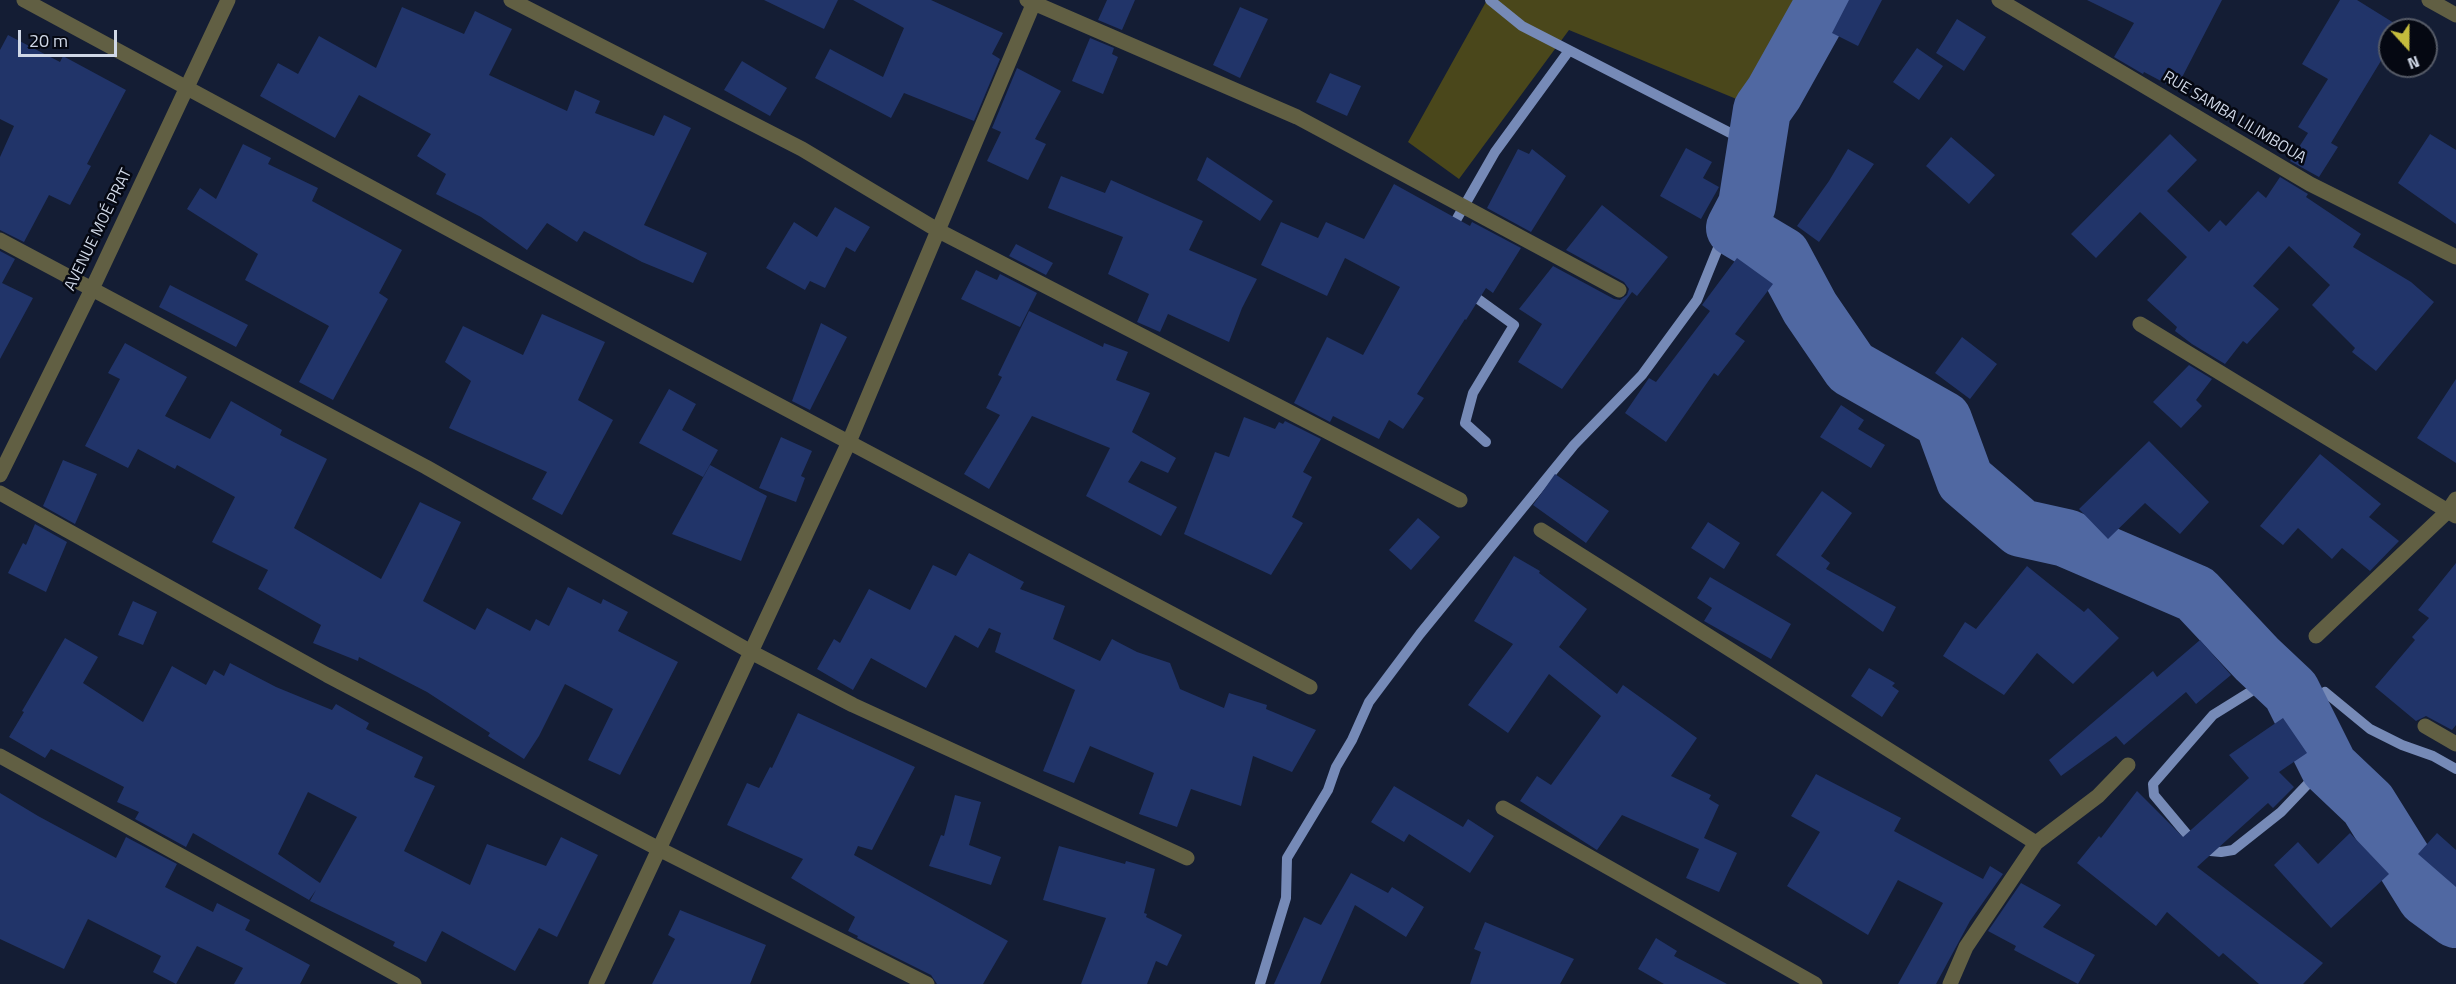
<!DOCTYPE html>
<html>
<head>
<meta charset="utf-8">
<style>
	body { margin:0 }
	#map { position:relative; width:2456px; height:984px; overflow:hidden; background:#141d34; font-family:"Titillium Web",sans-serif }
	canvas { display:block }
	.north { position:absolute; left:2378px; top:18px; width:60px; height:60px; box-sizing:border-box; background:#050812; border:2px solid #565b67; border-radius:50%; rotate:159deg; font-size:16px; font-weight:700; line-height:24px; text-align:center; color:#d0d8e7 }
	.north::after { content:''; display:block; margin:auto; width:21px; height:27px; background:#c5bc3d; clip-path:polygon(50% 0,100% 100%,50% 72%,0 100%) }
	.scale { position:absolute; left:18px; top:30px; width:99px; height:27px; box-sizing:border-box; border:3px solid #d0d8e7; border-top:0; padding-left:8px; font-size:18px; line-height:21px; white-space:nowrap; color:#d0d8e7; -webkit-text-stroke:4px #050812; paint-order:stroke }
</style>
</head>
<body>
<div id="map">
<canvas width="2456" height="984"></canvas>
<div class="north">N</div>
<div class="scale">20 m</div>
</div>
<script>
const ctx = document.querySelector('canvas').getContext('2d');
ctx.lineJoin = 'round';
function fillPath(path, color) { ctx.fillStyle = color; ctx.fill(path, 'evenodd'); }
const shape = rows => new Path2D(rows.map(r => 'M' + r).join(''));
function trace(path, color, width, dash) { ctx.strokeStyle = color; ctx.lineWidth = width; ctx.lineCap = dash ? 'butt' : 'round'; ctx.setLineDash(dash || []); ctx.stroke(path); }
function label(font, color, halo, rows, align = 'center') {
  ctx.font = font + ' "Titillium Web",sans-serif'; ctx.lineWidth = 5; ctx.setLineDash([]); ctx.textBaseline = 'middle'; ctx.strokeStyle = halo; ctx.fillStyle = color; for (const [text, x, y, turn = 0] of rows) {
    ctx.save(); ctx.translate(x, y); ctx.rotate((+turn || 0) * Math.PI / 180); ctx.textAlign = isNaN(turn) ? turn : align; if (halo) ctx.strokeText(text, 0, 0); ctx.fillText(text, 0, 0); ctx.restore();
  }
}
fillPath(shape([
	[1487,0,1806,0,1768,112,1569,30,1459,179,1408,142]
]), '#4a471b');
trace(shape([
	[1490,0,1522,26,1742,139],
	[1451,229,1495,152,1568,52],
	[1467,291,1514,325,1473,393,1465,423,1486,442],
	[2270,677,2250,692,2213,715,2153,784,2154,795,2200,850,2221,852,2233,850,2281,812,2322,769],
	[2300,695,2314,692,2320,696,2325,692,2370,729,2402,745,2433,756,2456,769],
	[1260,984,1286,898,1287,858,1328,790,1336,767,1352,740,1369,702,1420,634,1574,445,1642,375,1697,300,1731,216]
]), '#768ab7', 10);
trace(shape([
	[1826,0,1774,93,1762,110,1747,205,1735,228,1782,256,1810,308,1851,368,1943,420,1965,480,2021,528,2066,538,2196,594,2257,659,2291,691,2329,767,2368,804,2426,897,2456,919]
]), '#5068a2', 58);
fillPath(shape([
	[764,0,838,0,824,29],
	[853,0,931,0,1003,33,992,54,1000,59,974,121,904,93,891,118,815,78,830,49,883,77,904,28],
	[1107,0,1135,0,1122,30,1098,20],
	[1849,0,1882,0,1858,46,1832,33],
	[2087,0,2222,0,2176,89,2144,72,2143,74,2114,57,2134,23],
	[2340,0,2357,0,2402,28,2400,30,2390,30,2390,46,2331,143,2338,147,2319,177,2290,161,2308,133,2298,127,2328,79,2302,64],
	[402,7,464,34,475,11,512,29,489,75,567,111,575,90,600,101,595,113,654,136,664,115,691,128,644,225,707,253,693,283,642,262,584,231,577,242,547,223,527,250,481,217,436,194,446,174,417,156,431,134,359,95,335,138,260,96,278,63,298,74,319,36,376,68],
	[1240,7,1268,19,1240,78,1213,65],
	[1957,19,1986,37,1964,71,1936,53],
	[8,35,60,62,63,56,126,90,87,164,91,166,70,205,49,195,24,242,0,230,0,157,14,126,0,119,0,50],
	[1090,38,1114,48,1112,54,1118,57,1103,94,1072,81],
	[1917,48,1943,66,1919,100,1893,82],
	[742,61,787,88,770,116,724,90],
	[1017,68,1061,91,1035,139,1046,144,1028,180,987,161,1001,132,992,128],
	[1330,73,1361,86,1347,116,1316,102],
	[2170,134,2197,160,2167,191,2209,232,2220,220,2226,226,2258,191,2266,198,2280,177,2308,194,2306,197,2361,234,2353,247,2411,282,2434,302,2376,371,2352,352,2355,348,2312,305,2330,285,2289,246,2253,286,2279,309,2247,344,2243,341,2225,364,2192,344,2175,331,2177,327,2147,300,2187,257,2140,212,2096,258,2071,234],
	[2430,134,2456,150,2456,224,2398,183],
	[1951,137,1995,175,1969,204,1926,166],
	[243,144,271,158,268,164,318,188,312,201,402,250,379,293,388,299,333,400,299,382,329,326,245,280,258,254,187,209,200,188,216,199],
	[1686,148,1712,162,1703,178,1719,187,1701,219,1660,196],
	[1518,149,1529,154,1532,149,1566,176,1531,232,1487,208],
	[1848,149,1874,164,1819,242,1797,226,1829,181],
	[1207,157,1273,201,1260,221,1197,180],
	[1061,176,1105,193,1111,180,1203,221,1189,250,1257,279,1242,308,1229,342,1168,314,1160,332,1137,322,1149,294,1108,274,1123,237,1048,208],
	[1394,184,1470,226,1472,222,1521,248,1493,293,1486,288,1466,320,1465,319,1417,394,1424,398,1403,429,1389,420,1379,439,1333,416,1330,422,1294,403,1327,337,1363,355,1400,287,1345,258,1327,296,1261,265,1281,222,1318,238,1326,222,1364,239],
	[1602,205,1668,257,1637,296,1632,292,1562,389,1518,362,1542,324,1519,309,1553,266,1614,299,1620,300,1627,295,1629,289,1624,282,1566,250],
	[835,207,870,227,855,252,846,247,825,288,810,281,805,290,766,268,794,222,817,237],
	[1016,244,1053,263,1046,275,1009,256],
	[0,251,15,259,2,283,33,298,0,359],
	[1737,258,1773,284,1735,334,1745,341,1718,376,1714,373,1666,442,1625,413,1649,378,1656,382,1710,311,1702,305],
	[976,270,997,280,1000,274,1037,293,1020,327,961,299],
	[170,285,248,325,236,347,159,307],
	[1029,311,1103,347,1104,343,1128,352,1116,380,1150,393,1132,432,1176,458,1168,473,1141,461,1128,482,1177,507,1161,536,1086,496,1110,448,1032,416,989,489,964,474,1000,415,986,408,1002,377,998,375],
	[542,314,605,342,578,400,613,420,562,515,532,499,547,472,449,428,471,381,445,362,463,326,523,355],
	[821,323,847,337,810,410,792,401],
	[1962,337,1997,364,1970,399,1935,373],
	[125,343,187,377,165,416,210,439,231,401,282,430,280,435,327,459,294,528,381,579,420,502,461,522,423,601,475,630,487,608,530,631,536,619,549,626,568,587,601,604,603,599,628,612,618,631,678,662,620,775,588,760,613,709,565,684,539,736,524,759,488,736,490,733,427,692,359,657,358,661,313,643,321,625,258,589,268,570,212,542,235,497,177,465,175,469,138,449,128,468,85,446,120,379,108,373],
	[2189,365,2212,379,2196,400,2202,406,2181,428,2153,402],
	[2456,379,2456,463,2417,438],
	[669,389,696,404,682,430,718,450,703,477,639,443],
	[1841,405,1864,420,1858,429,1885,445,1871,468,1820,437],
	[1244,417,1275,429,1279,422,1283,424,1285,421,1321,439,1303,472,1312,477,1292,517,1303,523,1271,575,1184,534,1215,452,1229,457],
	[781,437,812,451,801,476,805,478,796,502,759,488],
	[2149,441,2209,502,2180,534,2145,503,2108,539,2079,509],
	[2320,454,2381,504,2369,517,2399,541,2370,571,2342,548,2332,559,2298,528,2283,545,2260,526],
	[63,460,97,474,75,524,43,506],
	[710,465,767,496,741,561,672,534],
	[1555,474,1609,511,1586,543,1533,505],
	[1822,491,1852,513,1821,556,1830,563,1826,569,1896,607,1883,632,1776,555],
	[1418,518,1440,537,1411,570,1389,550],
	[1708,522,1740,543,1724,569,1691,548],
	[35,524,67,542,46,592,8,573,23,543,26,545],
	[969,553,1024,582,1020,589,1065,606,1053,639,1100,661,1112,639,1137,652,1170,663,1180,689,1224,708,1229,693,1267,705,1266,709,1316,730,1292,772,1253,756,1241,806,1191,789,1177,827,1139,814,1154,773,1090,746,1074,783,1043,771,1075,690,995,652,1001,633,989,628,978,648,955,635,926,688,871,658,853,690,817,669,834,639,840,643,869,589,910,610,933,565,956,576],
	[1514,556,1540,571,1539,573,1587,609,1559,647,1617,694,1623,685,1697,738,1671,776,1711,795,1709,799,1719,805,1704,838,1737,853,1719,892,1686,878,1699,849,1622,815,1597,850,1520,801,1537,776,1551,785,1601,716,1549,674,1508,733,1468,705,1513,644,1474,621],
	[2456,563,2456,725,2452,730,2426,716,2416,721,2375,687,2415,640,2412,637,2429,618,2418,610],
	[2027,566,2084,612,2088,608,2119,638,2073,684,2037,653,2004,695,1943,656,1965,622,1976,629],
	[1710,577,1791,624,1771,659,1704,621,1712,608,1697,598],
	[133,601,157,612,143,645,118,635],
	[65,638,98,657,83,683,143,722,172,666,206,685,214,670,224,676,230,663,276,687,332,710,336,704,369,723,366,729,423,757,414,777,435,786,404,851,470,885,487,844,546,866,561,837,598,855,557,937,539,928,515,971,442,931,426,962,393,946,395,942,310,901,316,890,309,900,193,833,186,847,135,819,139,812,117,802,124,787,51,749,45,758,9,737,24,712,22,711],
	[308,792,357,817,320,883,278,854],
	[2200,640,2231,675,2196,704,2186,692,2124,745,2116,736,2061,776,2049,760,2153,671,2157,677],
	[1869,668,1895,683,1892,686,1899,691,1882,717,1851,696],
	[798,713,915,767,872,850,858,846,854,855,1008,941,983,984,937,984,931,975,857,938,858,936,848,931,855,917,791,878,803,859,727,825,747,783,759,788,770,767,772,768],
	[2283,718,2307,753,2279,772,2294,787,2273,808,2268,803,2197,867,2323,963,2303,984,2259,984,2223,953,2219,957,2167,912,2156,926,2077,863,2099,836,2101,838,2137,791,2183,837,2249,778,2229,755],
	[1816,774,1901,818,1894,831,1953,863,1983,879,1990,866,2003,874,1970,921,1936,984,1898,984,1943,903,1898,880,1868,935,1787,886,1820,832,1791,816],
	[1394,786,1463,827,1468,819,1494,836,1470,873,1409,834,1404,842,1371,822],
	[0,793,38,816,116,858,126,837,177,864,165,887,213,912,217,903,250,920,245,930,310,965,300,984,234,984,243,968,197,946,176,984,153,972,161,956,88,919,64,969,0,939],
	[955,795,981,802,969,845,1001,857,991,885,929,866,941,835,944,836],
	[2350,833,2389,874,2331,928,2274,865,2298,842,2318,864],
	[2437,833,2456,850,2456,887,2418,854],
	[1059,846,1125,864,1126,861,1155,869,1144,913,1147,914,1146,917,1182,935,1167,966,1156,961,1147,984,1081,984,1106,918,1043,900],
	[1351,873,1388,893,1392,887,1424,907,1406,937,1355,905,1320,984,1274,984,1304,917,1321,925],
	[2021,883,2061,905,2043,927,2095,955,2078,984,2014,950,2016,946,1988,931],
	[680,910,766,945,750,984,652,984,675,939,668,935],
	[1485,922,1574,959,1560,984,1470,984,1481,952,1474,949],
	[1656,938,1677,951,1674,956,1727,984,1664,984,1638,969]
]), '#213469');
trace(shape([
	[24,0,515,265,1310,687],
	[511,0,802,149,939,231,1460,500],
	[1027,0,1297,117,1619,290],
	[1999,0,2310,184,2456,257],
	[2429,0,2456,15],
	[0,240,426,467,751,652,853,705,1187,858],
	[2140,324,2456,516],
	[0,475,92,289,228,0],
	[0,493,327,675,659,849,927,984],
	[1541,530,2036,843],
	[2316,636,2448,511,2456,499],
	[2425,726,2456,744],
	[0,756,414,984],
	[1503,808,1815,984],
	[596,984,849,442,1035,0],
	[1950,984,1966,947,2036,843,2098,796,2128,765]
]), '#615f43', 15);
label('16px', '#d0d8e7', '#050812', [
	["RUE SAMBA LILIMBOUA",2234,118,31],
	["AVENUE MOÉ PRAT",99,230,-64]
]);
</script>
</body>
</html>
